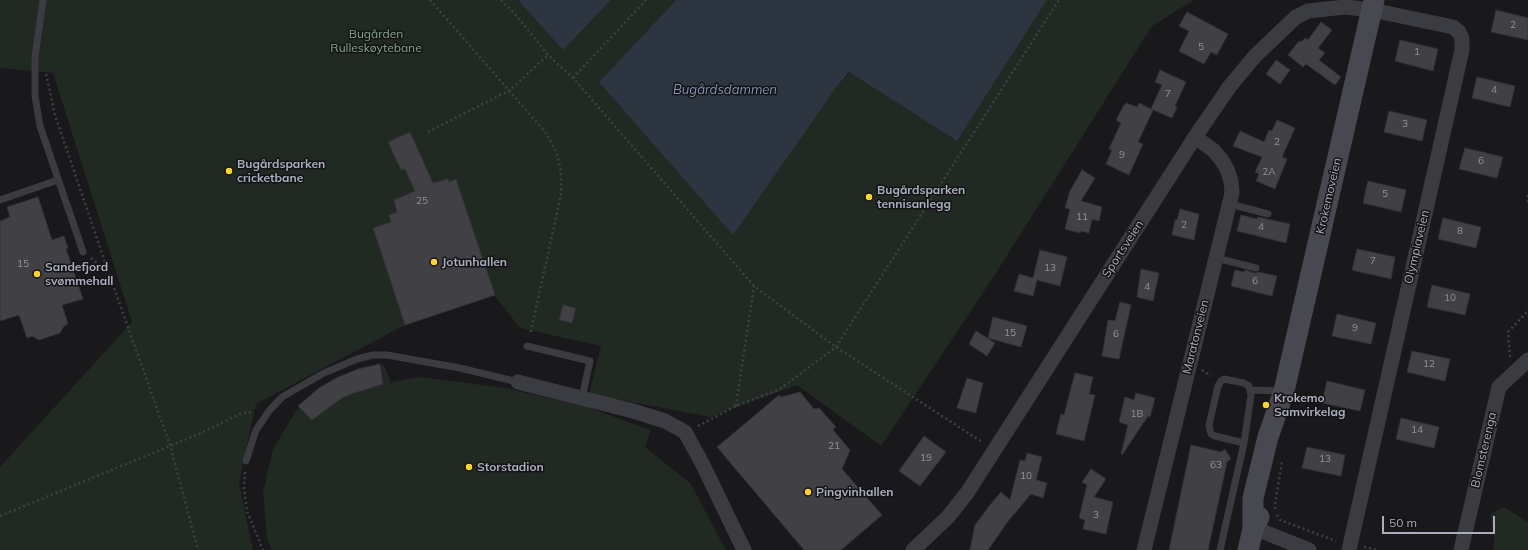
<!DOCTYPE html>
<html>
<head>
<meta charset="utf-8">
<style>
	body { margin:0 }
	#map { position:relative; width:1528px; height:550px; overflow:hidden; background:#19181b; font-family:Mulish,sans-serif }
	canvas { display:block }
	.scale { position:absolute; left:1382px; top:516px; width:113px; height:18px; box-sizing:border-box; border:2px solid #aaadbb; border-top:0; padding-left:5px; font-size:12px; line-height:14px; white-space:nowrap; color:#aaadbb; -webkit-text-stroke:3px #141316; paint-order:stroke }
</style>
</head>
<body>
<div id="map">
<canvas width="1528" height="550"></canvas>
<div class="scale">50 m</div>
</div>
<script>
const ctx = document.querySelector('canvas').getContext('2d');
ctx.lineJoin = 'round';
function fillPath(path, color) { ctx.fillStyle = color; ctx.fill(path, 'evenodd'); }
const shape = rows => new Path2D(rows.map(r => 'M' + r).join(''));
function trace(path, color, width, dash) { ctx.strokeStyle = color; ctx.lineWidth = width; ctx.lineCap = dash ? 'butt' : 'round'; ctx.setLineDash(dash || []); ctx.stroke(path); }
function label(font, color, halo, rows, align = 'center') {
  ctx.font = font + ' Mulish,sans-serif'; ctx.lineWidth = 3; ctx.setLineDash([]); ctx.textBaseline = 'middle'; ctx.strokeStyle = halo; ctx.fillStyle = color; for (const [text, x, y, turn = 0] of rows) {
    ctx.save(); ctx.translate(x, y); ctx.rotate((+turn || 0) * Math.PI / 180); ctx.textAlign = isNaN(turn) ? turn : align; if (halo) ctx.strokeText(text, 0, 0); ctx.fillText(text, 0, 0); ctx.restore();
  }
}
fillPath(shape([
	[0,0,518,0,563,49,611,0,676,0,599,82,835,89,850,72,957,141,1047,0,1194,0,1152,26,996,273,881,446,797,385,710,417,589,394,601,346,520,328,494,295,405,325,256,404,239,483,253,550,0,550,0,467,132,322,53,73,0,68],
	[384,365,391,382,420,377,505,388,584,406,651,430,645,447,691,484,726,550,272,550,267,538,263,492,273,449,297,409,324,387,351,373],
	[1504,507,1528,522,1528,550,1493,550,1494,537,1490,514]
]), '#202922');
fillPath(shape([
	[518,0,611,0,563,50],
	[676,0,1047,0,957,141,849,72,835,89,733,235,599,82]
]), '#2d3540');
const building = shape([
	[1496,10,1528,18,1528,40,1491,32,1496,10],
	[1187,12,1228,34,1217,55,1211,52,1204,64,1179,51,1189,31,1179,26,1187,12],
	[1321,22,1332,30,1318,48,1325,53,1319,60,1341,77,1335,85,1306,64,1303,67,1288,55,1299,41,1301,42,1305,38,1308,40,1321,22],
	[1400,40,1438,49,1433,71,1395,61,1400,40],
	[1276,60,1290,70,1280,84,1266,74,1276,60],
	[1160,70,1186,82,1175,106,1177,107,1172,118,1151,109,1162,85,1155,82,1160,70],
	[1477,77,1515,86,1510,107,1472,98,1477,77],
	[1126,103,1137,107,1139,103,1153,110,1138,142,1143,144,1129,175,1106,164,1112,150,1109,149,1121,123,1116,120,1124,105,1125,105,1126,103],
	[1389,111,1427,120,1422,141,1384,132,1389,111],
	[1277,120,1295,128,1282,157,1287,159,1275,189,1256,181,1259,174,1255,172,1262,157,1233,146,1240,131,1264,142,1269,130,1272,131,1277,120],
	[410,132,433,183,448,179,449,182,456,179,495,295,405,325,373,228,391,222,389,215,397,212,394,200,415,191,405,169,401,170,388,142,410,132],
	[1465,148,1503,157,1497,178,1459,169,1465,148],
	[1082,170,1095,178,1081,201,1102,207,1099,221,1092,219,1089,233,1081,231,1080,233,1065,229,1070,209,1065,208,1070,191,1082,170],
	[1368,181,1406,190,1401,212,1363,203,1368,181],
	[38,197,52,240,64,236,68,248,66,249,83,299,62,305,68,324,64,326,60,333,39,340,32,336,27,338,19,315,0,321,0,221,10,217,7,207,38,197],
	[1180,209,1199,214,1194,240,1172,235,1175,220,1177,220,1180,209],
	[1241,215,1257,219,1258,217,1290,224,1286,243,1237,231,1241,215],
	[1443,218,1481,227,1476,248,1438,239,1443,218],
	[1357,249,1395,257,1391,279,1352,270,1357,249],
	[1040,250,1067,257,1060,286,1037,280,1033,296,1014,291,1019,274,1033,278,1040,250],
	[1141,269,1159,273,1153,301,1137,297,1141,269],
	[1235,270,1244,272,1245,270,1255,273,1259,272,1277,276,1272,296,1231,286,1235,270],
	[1432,285,1470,294,1465,315,1427,307,1432,285],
	[1120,302,1131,305,1119,359,1102,356,1108,320,1115,321,1120,302],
	[563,305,576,308,572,323,559,320,563,305],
	[1337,314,1376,323,1371,344,1332,336,1337,314],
	[993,317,1027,326,1021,347,988,338,993,317],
	[976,331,995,343,987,356,969,344,976,331],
	[1412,351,1450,359,1445,381,1407,372,1412,351],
	[380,364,383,384,351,394,342,398,312,420,298,406,319,388,336,378,358,369,380,364],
	[1075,373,1093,377,1089,394,1095,395,1084,441,1056,434,1061,414,1064,415,1075,373],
	[967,378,983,383,976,413,957,408,967,378],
	[1327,381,1365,390,1360,411,1322,403,1327,381],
	[800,392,814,409,819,408,836,427,833,429,834,431,850,450,842,469,882,515,841,550,804,550,717,447,779,395,781,397,800,392],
	[1136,393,1155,398,1150,417,1148,416,1122,455,1121,454,1128,425,1119,422,1125,397,1134,400,1136,393],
	[1401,418,1439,427,1434,448,1396,439,1401,418],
	[924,436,946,452,920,486,899,471,924,436],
	[1191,445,1221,452,1225,449,1231,459,1227,462,1208,550,1169,550,1191,445],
	[1307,447,1345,455,1341,476,1302,468,1307,447],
	[1027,453,1042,457,1036,480,1047,483,1043,498,1031,494,1009,520,988,550,970,550,975,525,990,505,1001,492,1010,500,1020,460,1025,461,1027,453],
	[1091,469,1106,479,1094,497,1113,502,1106,534,1083,529,1085,520,1079,518,1087,485,1082,482,1091,469]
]);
fillPath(building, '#404045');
trace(building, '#333237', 1);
trace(shape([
	[430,0,546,133,557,153,561,172,561,195,530,335],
	[501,0,516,15,548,55,573,78,754,286,836,347,982,442],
	[46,74,55,115,108,271,170,445,198,550],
	[573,78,646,0],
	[428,132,510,90,548,55],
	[1528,195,1528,202],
	[91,258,107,271],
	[1510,357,1508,332,1526,313,1528,309],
	[1202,370,1211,376],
	[736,406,754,286],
	[698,426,736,406,780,389,836,347,1059,0],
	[245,472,244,488,247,511,263,550],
	[1275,509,1275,504,1282,462],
	[1277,515,1280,520,1336,541],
	[0,516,199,434,242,413,254,412],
	[1364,547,1377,550]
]), '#3f4047', 2.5, [2, 3]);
trace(shape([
	[43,0,35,57,35,96,40,126,83,252],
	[0,200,58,180],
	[1230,204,1268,214],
	[1216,258,1256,268],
	[527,346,590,361,582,398],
	[1251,390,1282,391],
	[246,461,256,430,269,411,282,397,324,373,357,359,373,355,387,355,460,368,518,382],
	[1220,550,1244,443,1251,395,1249,386,1244,383,1224,379,1221,381,1218,386,1209,425,1210,430,1211,434,1215,436,1244,443]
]), '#3b3b42', 7);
trace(shape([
	[518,382,633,411,665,421,685,432,702,463,744,550],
	[1253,529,1264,532,1309,550],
	[913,550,948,517,967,493,1195,137,1230,86,1255,56,1296,17,1308,11,1345,7,1372,10,1453,27,1459,32,1462,39,1462,50,1349,550],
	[1144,550,1232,193,1231,181,1227,169,1221,159,1213,150,1195,137],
	[1461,550,1499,387,1528,360]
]), '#3b3b42', 15);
trace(shape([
	[1253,529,1253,498,1268,437,1284,391,1374,0],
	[1248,550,1253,529,1259,517]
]), '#474850', 21);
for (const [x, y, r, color] of [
	[229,171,4,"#fbd430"],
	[869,197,4,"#fbd430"],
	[434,262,4,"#fbd430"],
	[37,274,4,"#fbd430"],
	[1266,405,4,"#fbd430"],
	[469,467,4,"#fbd430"],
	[808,492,4,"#fbd430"]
]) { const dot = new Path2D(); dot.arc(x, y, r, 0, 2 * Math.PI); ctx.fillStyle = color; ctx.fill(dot); trace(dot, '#141316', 1.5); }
label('10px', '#90929e', null, [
	["2",1513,25],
	["5",1201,47],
	["1",1417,52],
	["4",1494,90],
	["7",1168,94],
	["3",1405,124],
	["2",1277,142],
	["9",1122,155],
	["6",1481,161],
	["2A",1269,172],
	["5",1385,194],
	["25",422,201],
	["11",1082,217],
	["2",1184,225],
	["4",1261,227],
	["8",1460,231],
	["7",1373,261],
	["15",23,264],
	["13",1050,268],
	["6",1255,281],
	["4",1147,287],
	["10",1450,298],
	["9",1355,328],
	["15",1010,333],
	["6",1116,334],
	["12",1429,364],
	["1B",1137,414],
	["14",1417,430],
	["21",834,446],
	["19",926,458],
	["13",1325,459],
	["63",1216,465],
	["10",1026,476],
	["3",1096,515]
]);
label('12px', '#80a788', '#141316', [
	["Bugården",376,34],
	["Rulleskøytebane",376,48]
]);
label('bold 12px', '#aaadbb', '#141316', [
	["Bugårdsparken",237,164],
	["cricketbane",237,178],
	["Bugårdsparken",877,190],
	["tennisanlegg",877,204],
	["Jotunhallen",442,262],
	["Sandefjord",45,267],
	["svømmehall",45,281],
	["Krokemo",1274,398],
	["Samvirkelag",1274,412],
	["Storstadion",477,467],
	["Pingvinhallen",816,492]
], 'left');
label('12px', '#aaadbb', '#141316', [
	["Krokemoveien",1329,196,-77],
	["Olympiaveien",1417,247,-77],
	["Sportsveien",1123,249,-57],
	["Maratonveien",1196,337,-76],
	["Blomsterenga",1484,450,-77]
]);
label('italic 13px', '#8096b7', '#141316', [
	["Bugårdsdammen",725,90]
]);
</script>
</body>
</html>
